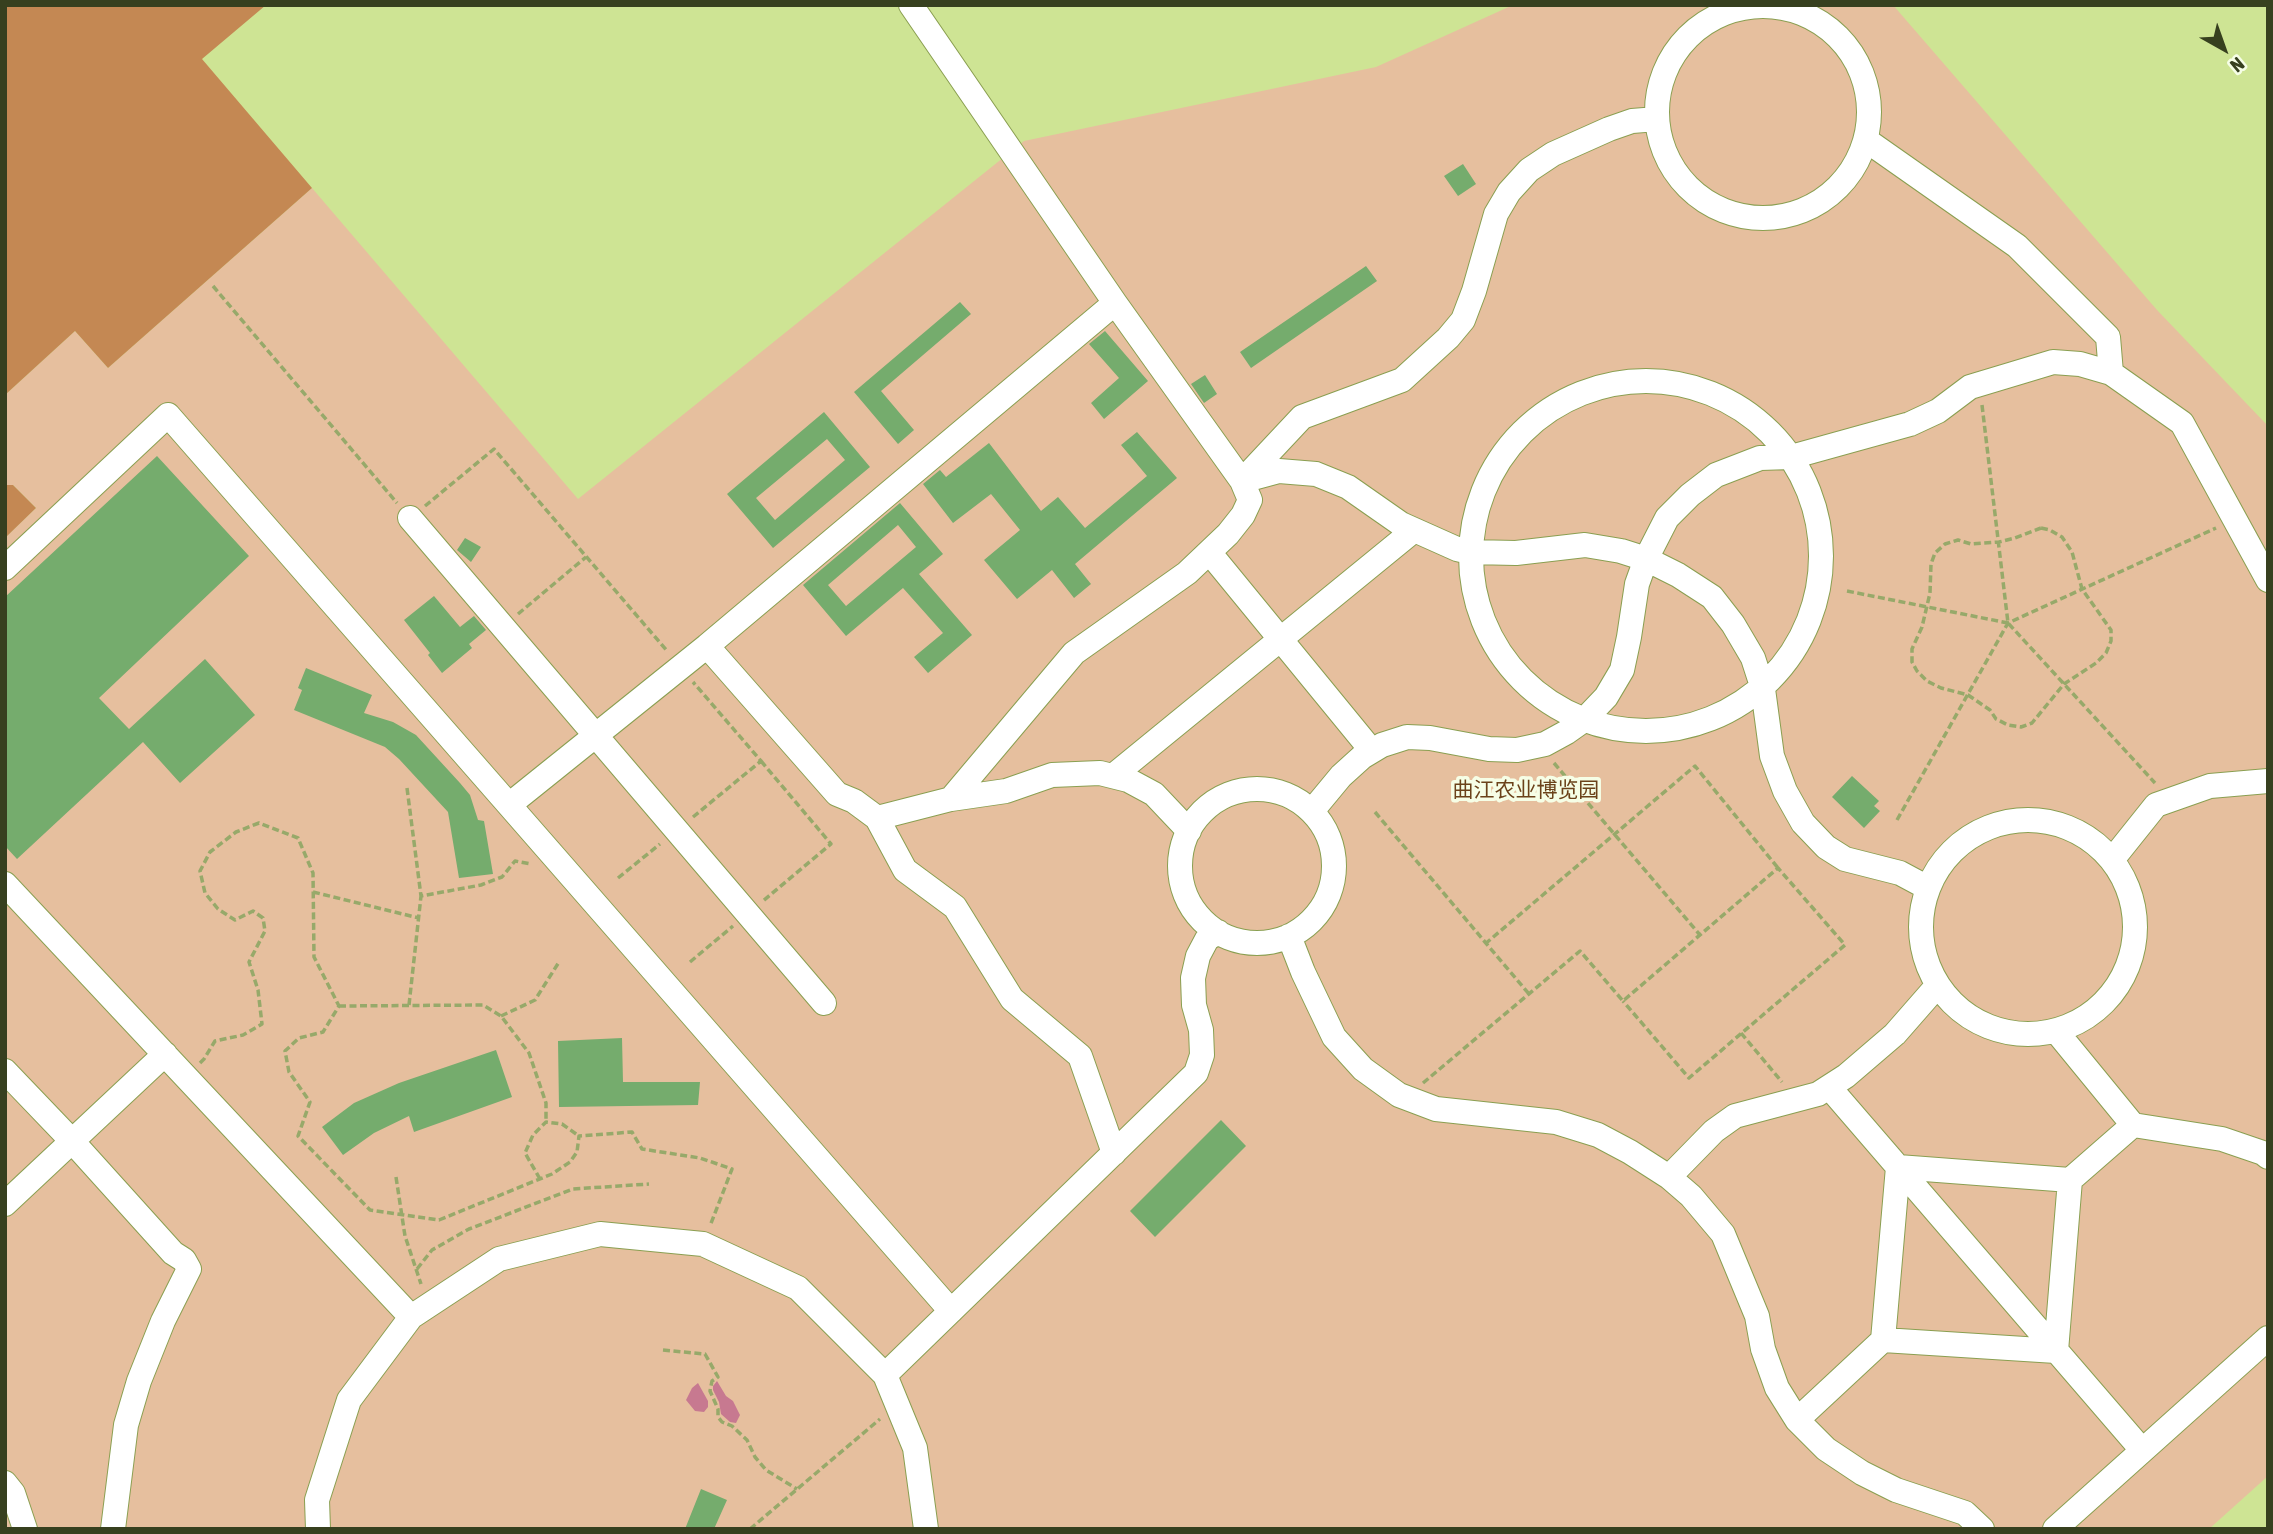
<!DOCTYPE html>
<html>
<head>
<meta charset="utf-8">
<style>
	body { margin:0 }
	#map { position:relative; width:2273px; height:1534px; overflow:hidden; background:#cee494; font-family:"Asap Condensed",sans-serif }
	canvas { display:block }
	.frame { position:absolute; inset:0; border:7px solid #37401f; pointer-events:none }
	.north { position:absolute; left:2189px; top:14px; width:70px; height:70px; -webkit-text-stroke:5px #f6fee6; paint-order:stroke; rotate:140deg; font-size:19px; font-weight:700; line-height:28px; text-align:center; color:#37401f }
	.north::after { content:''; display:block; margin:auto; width:24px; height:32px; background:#37401f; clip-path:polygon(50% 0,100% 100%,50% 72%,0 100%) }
</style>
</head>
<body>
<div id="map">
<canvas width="2273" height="1534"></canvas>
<div class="frame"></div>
<div class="north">N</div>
</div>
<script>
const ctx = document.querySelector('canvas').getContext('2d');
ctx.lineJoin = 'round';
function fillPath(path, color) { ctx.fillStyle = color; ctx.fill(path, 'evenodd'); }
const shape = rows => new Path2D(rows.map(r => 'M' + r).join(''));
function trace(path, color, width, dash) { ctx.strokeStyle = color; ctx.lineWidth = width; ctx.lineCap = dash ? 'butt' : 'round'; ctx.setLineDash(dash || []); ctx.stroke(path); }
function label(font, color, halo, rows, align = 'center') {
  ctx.font = font + ' "Asap Condensed","Noto Sans SC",sans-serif'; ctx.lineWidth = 7; ctx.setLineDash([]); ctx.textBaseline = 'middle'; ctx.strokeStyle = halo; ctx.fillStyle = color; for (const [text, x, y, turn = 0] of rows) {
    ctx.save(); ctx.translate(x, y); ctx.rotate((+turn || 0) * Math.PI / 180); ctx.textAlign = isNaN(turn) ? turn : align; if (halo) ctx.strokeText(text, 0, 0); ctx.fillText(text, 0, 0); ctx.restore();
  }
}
fillPath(shape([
	[1513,5,1893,5,2157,310,2268,426,2268,1476,2209,1529,5,1529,5,538,36,508,13,485,5,485,5,395,75,331,108,368,312,188,578,499,1024,141,1376,67]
]), '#e6bf9e');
fillPath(shape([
	[5,5,266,5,202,59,312,188,108,368,75,331,5,395],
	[5,485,13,485,36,508,5,538]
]), '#c48853');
fillPath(shape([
	[717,1381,726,1396,733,1401,740,1415,736,1423,730,1422,721,1414,719,1402,713,1390,713,1386],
	[698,1383,708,1401,708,1407,704,1412,695,1411,686,1400,692,1388]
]), '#c77990');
fillPath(shape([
	[1463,164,1476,184,1458,196,1444,176],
	[1366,266,1377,281,1251,368,1240,352],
	[960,302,971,314,881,391,914,430,898,444,854,392],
	[1105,331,1148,381,1104,419,1091,403,1119,378,1089,344],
	[1205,375,1217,394,1204,403,1191,384],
	[824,412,870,467,773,548,727,494],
	[827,439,845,460,775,520,756,498],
	[1137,432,1177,478,1075,564,1091,584,1074,598,1052,570,1017,599,984,560,1020,530,991,494,953,523,923,484,940,470,946,477,989,443,1041,511,1058,497,1085,528,1147,476,1121,445],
	[157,456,249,556,99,698,129,729,205,659,255,715,180,783,143,742,17,859,5,846,5,597],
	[900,503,943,554,919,574,972,635,928,673,914,657,943,633,903,588,846,636,803,585],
	[898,525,916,547,846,606,828,585],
	[465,538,481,547,471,562,457,550],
	[434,596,460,627,474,616,486,630,469,644,472,648,442,673,428,655,430,653,404,620],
	[306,668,372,695,364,713,393,722,416,735,460,783,470,795,478,820,484,821,493,874,459,878,448,812,399,759,385,747,294,710,302,690,298,688],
	[1852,776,1879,801,1874,806,1880,811,1864,828,1832,797],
	[622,1038,623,1082,700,1082,698,1105,559,1107,558,1041],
	[496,1050,512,1097,414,1132,409,1116,374,1133,343,1155,322,1127,354,1103,399,1083],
	[1221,1120,1246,1146,1155,1237,1130,1211],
	[701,1489,727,1500,714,1529,685,1529]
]), '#75ac6d');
const minor = shape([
	[911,5,1115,303,1242,481,1279,471,1316,474,1348,487,1401,524,1457,549,1470,552,1516,553,1585,545,1621,551,1646,559,1678,575,1712,597,1733,624,1753,658,1763,689,1772,756,1785,791,1803,823,1826,847,1845,859,1900,873,1928,888],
	'1657 112a106 106 0 1 1 212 0a106 106 0 1 1-212 0Z',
	[1866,140,2017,246,2108,337,2111,373,2182,423,2268,580],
	'1471 556a175 175 0 1 1 350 0a175 175 0 1 1-350 0Z',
	[410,518,824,1003],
	[1209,552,1372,751],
	[5,568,168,415,509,805],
	[707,646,837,794,854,801,877,818],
	[1113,776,1413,531],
	'1180 866a77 77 0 1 1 154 0a77 77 0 1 1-154 0Z',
	[951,799,1006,791,1052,775,1100,773,1128,780,1154,794,1189,831],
	[1312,811,1341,776,1362,757,1382,745,1407,737,1430,738,1489,749,1517,750,1545,744,1567,732,1584,720,1606,697,1622,670,1629,637,1637,584,1646,559,1667,518,1690,495,1716,475,1760,458,1791,457,1910,424,1938,411,1970,387,2053,362,2080,364,2111,373],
	'1921 927a107 107 0 1 1 214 0a107 107 0 1 1-214 0Z',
	[2112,860,2156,805,2210,786,2268,781],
	[5,884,411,1317],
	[1289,936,1303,972,1334,1037,1363,1069,1399,1095,1436,1109,1556,1122,1598,1135,1630,1152,1669,1177,1714,1131,1735,1116,1818,1094,1846,1076,1895,1034,1937,986],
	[2056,1031,2133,1125,2222,1139,2263,1153,2268,1157],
	[5,1071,72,1141,173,1253,184,1260,189,1269,163,1321,139,1381,126,1425,113,1529],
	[1829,1087,2142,1450],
	[1114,1153,1080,1056,1012,999,955,907,905,870,877,818,951,799,1074,653,1187,573,1228,534,1243,515,1250,500,1242,481,1302,417,1402,380,1448,338,1463,320,1474,291,1496,214,1509,192,1529,170,1553,154,1609,129,1632,121,1657,119],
	[1669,1177,1691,1196,1723,1234,1757,1316,1763,1349,1777,1388,1797,1420,1826,1449,1862,1473,1896,1490,1965,1513,1982,1529],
	[2070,1180,1898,1167,1883,1340,2056,1351,2070,1180,2133,1125],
	[5,1204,165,1054],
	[951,1311,509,805,707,646,1115,303],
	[885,1375,1196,1073,1202,1055,1201,1030,1194,1005,1193,978,1198,956,1207,939,1218,932],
	[1797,1420,1883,1340],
	[5,1483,13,1493,25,1529],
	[318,1529,317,1500,349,1400,411,1317,499,1259,600,1234,703,1244,798,1288,885,1375,915,1448,926,1529],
	[2055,1529,2268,1338]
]);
trace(minor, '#8a9f51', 26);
trace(shape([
	[213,286,397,503],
	[1982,405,2008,623,2155,783],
	[425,506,494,449,668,652],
	[2041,528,2050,530,2062,537,2072,552,2082,589,2111,630,2111,641,2106,653,2096,663,2064,684,2032,723,2021,727,2008,725,1996,719,1990,710,1968,695,1941,688,1927,681,1917,671,1912,662,1912,649,1922,627,1930,593,1931,564,1935,553,1945,544,1958,540,1971,544,1999,542,2015,538,2041,528],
	[1847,591,2008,623],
	[518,614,586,557],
	[761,761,831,844,763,901],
	[1554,763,1700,935],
	[407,788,421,896],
	[1375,812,1529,994],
	[693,817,761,761,693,682],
	[1897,820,2008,623,2216,528],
	[618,878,660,844],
	[313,892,419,918],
	[1485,944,1695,766,1778,868],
	[690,962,733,926],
	[409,1005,421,896,481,885,502,877,515,861,531,864],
	[339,1006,483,1005,501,1016,529,1053,546,1103,546,1122],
	[501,1016,535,1000,559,962],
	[1741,1033,1782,1082],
	[200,1063,204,1059,215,1041,243,1035,262,1024,258,990,249,962,265,931,263,918,253,911,235,920,218,909,205,893,200,871,210,852,236,832,259,823,298,838,313,873,314,957,339,1006,323,1032,299,1038,285,1051,289,1072,310,1102,298,1136,370,1210,439,1220,552,1174,570,1162,577,1152,579,1136,632,1132,642,1149,700,1158,732,1169,710,1226],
	[1423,1083,1580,951,1623,1001,1778,868,1845,945,1689,1078,1623,1001],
	[396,1177,405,1236,421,1284],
	[540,1179,525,1153,533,1135,546,1122,562,1124,579,1136],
	[417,1269,432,1250,469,1229,573,1189,649,1184],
	[663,1350,705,1354,718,1377,712,1381,710,1391,718,1409,718,1417,722,1422,732,1426,747,1440,755,1457,766,1470,797,1489],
	[750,1529,880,1419]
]), '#97a96a', 3.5, [7, 3.5]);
trace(minor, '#fff', 24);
label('21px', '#6b421a', '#f6fee6', [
	["曲江农业博览园",1526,790]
]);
</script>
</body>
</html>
